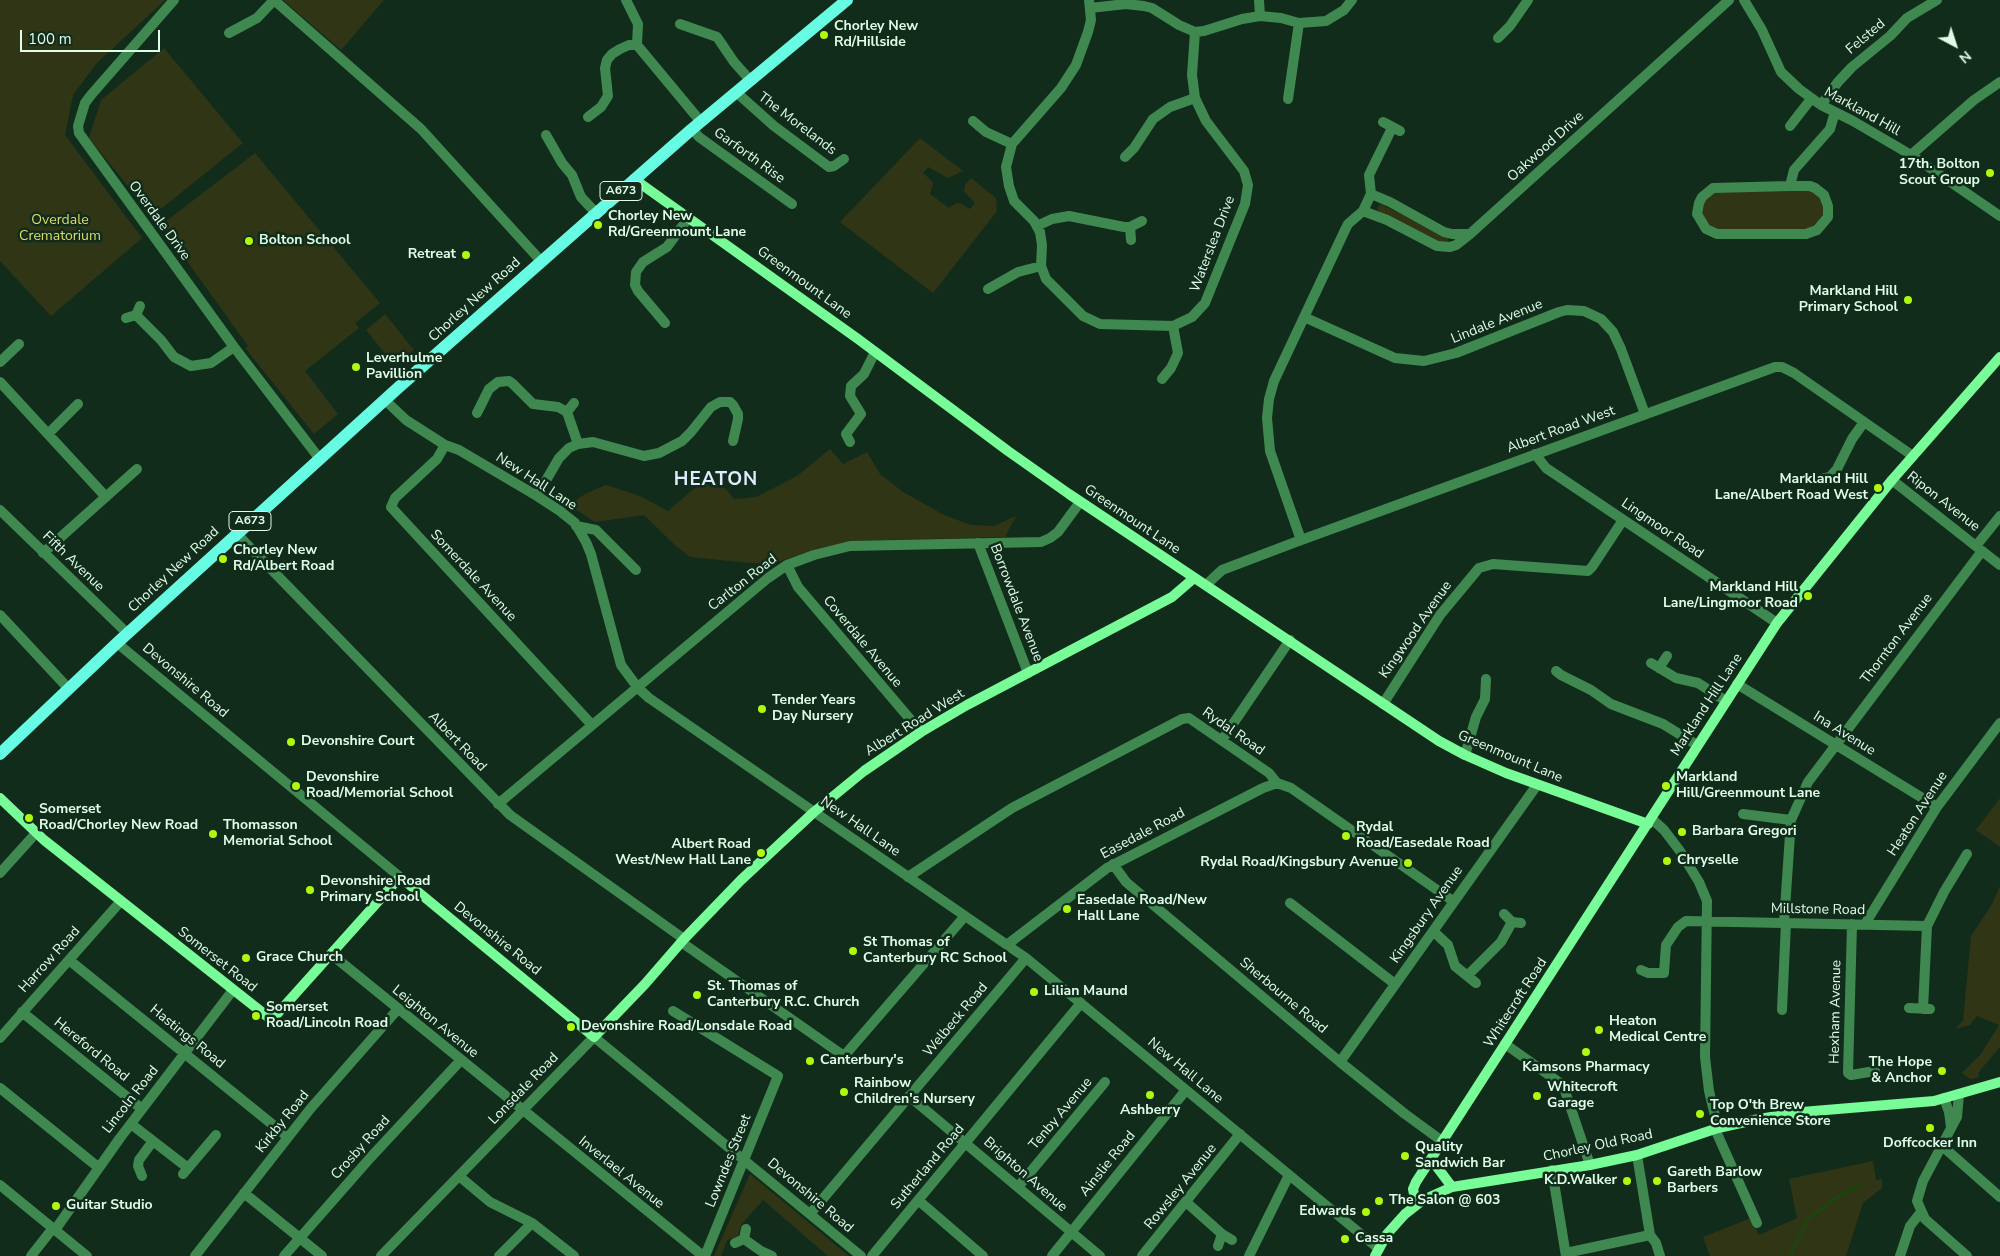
<!DOCTYPE html>
<html>
<head>
<meta charset="utf-8">
<style>
	body { margin:0 }
	#map { position:relative; width:2000px; height:1256px; overflow:hidden; background:#122c1c; font-family:"Nunito Sans",sans-serif }
	canvas { display:block }
	.north { position:absolute; left:1930px; top:20px; width:50px; height:50px; -webkit-text-stroke:4px #122c1c; paint-order:stroke; rotate:140deg; font-size:14px; font-weight:700; line-height:20px; text-align:center; color:#defee8 }
	.north::after { content:''; display:block; margin:auto; width:18px; height:22px; background:#defee8; clip-path:polygon(50% 0,100% 100%,50% 72%,0 100%) }
	.scale { position:absolute; left:20px; top:30px; width:140px; height:22px; box-sizing:border-box; border:2px solid #defee8; border-top:0; padding-left:6px; font-size:15px; line-height:18px; white-space:nowrap; color:#defee8; -webkit-text-stroke:4px #122c1c; paint-order:stroke }
</style>
</head>
<body>
<div id="map">
<canvas width="2000" height="1256"></canvas>
<div class="north">N</div>
<div class="scale">100 m</div>
</div>
<script>
const ctx = document.querySelector('canvas').getContext('2d');
ctx.lineJoin = 'round';
function fillPath(path, color) { ctx.fillStyle = color; ctx.fill(path, 'evenodd'); }
const shape = rows => new Path2D(rows.map(r => 'M' + r).join(''));
function trace(path, color, width, dash) { ctx.strokeStyle = color; ctx.lineWidth = width; ctx.lineCap = dash ? 'butt' : 'round'; ctx.setLineDash(dash || []); ctx.stroke(path); }
function label(font, color, halo, rows, align = 'center') {
  ctx.font = font + ' "Nunito Sans",sans-serif'; ctx.lineWidth = 5; ctx.setLineDash([]); ctx.textBaseline = 'middle'; ctx.strokeStyle = halo; ctx.fillStyle = color; for (const [text, x, y, turn = 0] of rows) {
    ctx.save(); ctx.translate(x, y); ctx.rotate((+turn || 0) * Math.PI / 180); ctx.textAlign = isNaN(turn) ? turn : align; if (halo) ctx.strokeText(text, 0, 0); ctx.fillText(text, 0, 0); ctx.restore();
  }
}
fillPath(shape([
	[0,0,165,0,96,64,73,95,65,135,142,238,51,316,0,261],
	[283,0,384,0,341,50],
	[164,48,243,143,152,216,89,138,101,100],
	[920,138,963,171,948,178,928,167,923,173,932,181,933,184,930,194,949,208,957,203,962,204,970,209,975,203,964,191,965,185,971,178,996,198,997,211,933,293,840,222],
	[255,153,380,303,355,323,359,328,305,371,338,414,314,434,245,348,248,346,161,225],
	[1811,190,1821,198,1823,204,1823,216,1811,229,1719,230,1707,225,1701,213,1703,202,1715,191],
	[1381,204,1448,238,1449,242,1440,243,1380,213,1377,208],
	[385,314,414,350,394,365,366,330],
	[830,449,843,464,867,452,880,474,903,492,944,515,971,525,994,526,1016,516,1005,537,852,541,817,549,775,563,750,563,690,557,677,547,644,515,595,522,569,505,585,494,606,485,640,496,668,511,704,480,710,487,725,488,734,499,756,497,797,476],
	[2000,798,2000,847,1976,830],
	[2000,886,2000,1047,1978,1073,1979,1077,1970,1079,1962,1073,1981,1054,1999,1025,1977,1016,1970,1025,1955,1029,1963,1021,1971,936,1991,906],
	[1873,1161,1876,1180,1882,1179,1882,1188,1863,1203,1846,1256,1710,1256,1703,1237,1751,1218,1759,1235,1797,1218,1789,1179],
	[750,1174,849,1256,828,1256,763,1200,741,1225,738,1236,727,1240,721,1256,714,1256]
]), '#303515');
trace(shape([
	[1790,1256,1807,1220,1842,1194,1860,1185]
]), '#164a0d', 2.5);
trace(shape([
	[174,0,91,95,85,103,78,126,79,133,234,347,319,458],
	[274,0,421,129,541,261],
	[626,0,638,24,637,45,701,122],
	[1089,0,1091,20,1088,32,1076,65,1061,88,1012,144,1006,167,1009,186,1014,201,1034,221,1040,232,1042,245,1041,266,1046,279,1083,316,1100,324,1173,326,1192,317,1205,303,1245,204,1248,185,1244,171,1206,121,1195,98,1192,75,1195,32],
	[1259,0,1260,16],
	[1744,0,1762,30,1781,72,1799,89,1821,105,1853,121,1911,155,2000,216],
	[1090,8,1126,4,1144,6,1152,8,1179,25,1195,32,1204,31,1242,19,1260,16,1281,18,1299,23,1326,21,1344,10,1352,0],
	[680,24,717,37,734,62,750,80],
	[229,33,257,18,274,0],
	[1498,38,1510,26,1528,0],
	[736,92,774,126,829,167,834,166,844,159],
	[1288,99,1299,23],
	[1821,105,1838,82,1852,67,1890,36,1907,18,1937,0],
	[588,117,601,107,608,96,605,68,607,60,612,54,620,49,629,45,637,45],
	[973,121,986,132,1012,144],
	[1383,122,1400,131],
	[1790,126,1811,99],
	[692,129,699,137,792,204],
	[546,135,562,163,572,175,581,197,596,213],
	[1911,155,1974,100,2000,82],
	[1125,157,1134,148,1153,119,1170,107,1195,98],
	[1790,186,1810,186,1815,188,1824,195,1828,206,1828,217,1817,230,1806,234,1717,234,1706,229,1697,214,1699,203,1702,197,1713,188,1790,186],
	[1790,186,1794,170,1830,129,1835,112],
	[1371,194,1390,202,1444,232,1452,234,1470,234],
	[1363,211,1387,220,1437,246,1450,247,1456,245,1470,234,1729,0],
	[1037,226,1052,219,1069,216,1124,227,1130,227,1142,221],
	[1130,227,1131,240],
	[988,289,1018,272,1041,266],
	[136,315,161,340,174,357,191,366,211,363,234,347],
	[1304,317,1395,358,1424,361,1456,353,1559,312,1567,310,1584,311,1601,319,1613,332,1621,349,1645,414],
	[126,318,136,315,140,306],
	[665,323,638,291,635,285,636,272,643,262,667,247,689,217],
	[0,362,19,344],
	[1162,379,1171,368,1178,353,1173,326],
	[0,382,106,497],
	[385,400,406,420,445,445,459,450,537,496,560,511,575,523,586,542,591,554,621,665,638,688,649,698,1026,958,1379,1249],
	[567,412,574,403],
	[477,413,489,389,498,382,509,381,513,384,533,404,558,407,567,412,578,444],
	[48,434,78,404],
	[850,442,846,434,861,414,850,396,851,386,864,374,875,352],
	[445,445,437,459,395,498,391,507,592,725],
	[1535,454,1546,468,1777,623],
	[1821,479,1830,477,1837,469,1852,439,1864,422],
	[1892,480,2000,565],
	[537,496,559,458,569,448,578,444,593,442,644,456,659,453,682,441,691,432,711,407,720,402,730,402,733,405,738,414,738,419,733,441],
	[0,510,127,633],
	[576,526,596,530,636,570],
	[236,533,510,815,684,939],
	[1301,540,1270,451,1267,418,1269,399,1274,381,1345,230,1348,224,1363,211,1371,194,1369,175,1392,128],
	[978,543,1028,673],
	[1976,546,2000,516],
	[43,553,137,469],
	[787,565,798,587,921,732],
	[1206,585,1222,570,1293,543,1775,367,1782,367,1794,373,1913,456],
	[0,615,68,688],
	[117,643,400,877],
	[1651,663,1676,678,1698,683,1726,701],
	[1659,668,1667,656],
	[1556,671,1561,675,1591,690,1611,704,1663,724,1697,745],
	[1737,684,1937,807],
	[1383,704,1440,615,1479,568,1493,564,1588,571,1592,567,1623,520],
	[1222,740,1290,640],
	[1465,755,1476,717,1485,699,1486,679],
	[498,804,768,578,787,565,814,555,850,546,1041,542,1050,538,1058,532,1080,502],
	[1743,814,1791,820],
	[1652,819,1664,830,1680,851,1699,882,1707,901,1705,1057,1709,1091,1718,1128],
	[1113,864,1126,882,1340,1062,1405,1114,1442,1141],
	[0,873,36,833],
	[908,877,1012,808,1182,719,1189,718,1269,773,1277,783,1291,788,1453,901],
	[1290,903,1395,984],
	[1504,914,1512,922,1521,923],
	[1784,923,1791,820,1808,782,1982,551],
	[1852,924,1848,1073,1851,1075,1875,1071],
	[1865,924,1937,807,2000,723],
	[1433,931,1448,945,1455,966,1476,983],
	[681,942,844,1056,965,916],
	[1008,944,1107,868,1263,788,1277,783],
	[331,954,703,1256],
	[69,960,288,1137],
	[1641,970,1648,973,1664,973,1666,945,1678,927,1686,921,1927,926],
	[1467,976,1501,942,1512,922],
	[1909,1008,1930,1009],
	[1923,1009,1927,926,1944,892,1967,854],
	[1782,1010,1786,923],
	[673,1011,778,1076,705,1256],
	[22,1012,142,1109],
	[0,1038,121,901],
	[1505,1044,1563,1085,1590,1165],
	[1340,1062,1537,785],
	[0,1088,98,1167],
	[1959,1094,1957,1117,1923,1181,1917,1201,1925,1219,1967,1256],
	[909,1096,1100,1256],
	[1944,1098,1949,1112,1951,1127],
	[131,1124,188,1168],
	[1715,1129,1757,1223],
	[1941,1145,2000,1197],
	[1637,1155,1650,1235],
	[1552,1170,1566,1256],
	[183,1174,216,1135],
	[142,1176,138,1166,139,1160,153,1141],
	[459,1176,490,1202,532,1223,574,1256],
	[0,1185,87,1256],
	[1018,1187,1105,1082],
	[244,1193,322,1256],
	[918,1200,983,1256],
	[1186,1202,1222,1234,1232,1240],
	[810,1214,1026,958],
	[55,1230,120,1138,233,990],
	[1650,1235,1656,1243,1660,1256],
	[744,1239,761,1251,772,1256],
	[735,1243,744,1239,746,1229],
	[1218,1246,1222,1234],
	[1566,1253,1650,1235],
	[31,1256,53,1228],
	[195,1256,311,1108,398,1009],
	[284,1256,371,1157,461,1060],
	[381,1256,594,1037,861,1256],
	[499,1256,532,1223],
	[872,1256,1081,1003],
	[1052,1256,1186,1090],
	[1142,1256,1240,1134],
	[1249,1256,1289,1175],
	[1900,1256,1910,1226,1921,1212]
]), '#3f8951', 10);
trace(shape([
	[634,179,858,339,1008,451,1069,494,1439,741,1465,755,1506,773,1648,824],
	[0,798,44,840,268,1017,273,1017,278,1013,400,877,594,1037,645,984,684,939,741,880,814,812,864,771,921,732,967,705,1172,597,1194,578],
	[1431,1159,1452,1187],
	[1416,1204,1413,1189,1416,1182,1777,623,1892,480,2000,357],
	[1375,1256,1387,1234,1405,1214,1423,1200,1452,1187,1590,1165,1637,1155,1718,1128,1759,1119,1802,1112,1934,1101,2000,1082]
]), '#77fc97', 10);
trace(shape([
	[0,754,117,643,399,387,692,129,847,0]
]), '#68fbe4', 12);
for (const [x, y, r, color] of [
	[824,35,5,"#aff90f"],
	[1990,173,5,"#aff90f"],
	[598,225,5,"#aff90f"],
	[249,241,5,"#aff90f"],
	[466,255,5,"#aff90f"],
	[1908,300,5,"#aff90f"],
	[356,367,5,"#aff90f"],
	[1878,488,5,"#aff90f"],
	[223,559,5,"#aff90f"],
	[1808,596,5,"#aff90f"],
	[762,709,5,"#aff90f"],
	[291,742,5,"#aff90f"],
	[296,786,5,"#aff90f"],
	[1666,786,5,"#aff90f"],
	[29,818,5,"#aff90f"],
	[1682,832,5,"#aff90f"],
	[213,834,5,"#aff90f"],
	[1346,836,5,"#aff90f"],
	[761,853,5,"#aff90f"],
	[1667,861,5,"#aff90f"],
	[1408,863,5,"#aff90f"],
	[310,890,5,"#aff90f"],
	[1067,909,5,"#aff90f"],
	[853,951,5,"#aff90f"],
	[246,958,5,"#aff90f"],
	[1034,992,5,"#aff90f"],
	[697,995,5,"#aff90f"],
	[256,1016,5,"#aff90f"],
	[571,1027,5,"#aff90f"],
	[1599,1030,5,"#aff90f"],
	[1586,1052,5,"#aff90f"],
	[810,1061,5,"#aff90f"],
	[1942,1071,5,"#aff90f"],
	[844,1092,5,"#aff90f"],
	[1150,1095,5,"#aff90f"],
	[1537,1096,5,"#aff90f"],
	[1700,1114,5,"#aff90f"],
	[1930,1128,5,"#aff90f"],
	[1405,1156,5,"#aff90f"],
	[1627,1181,5,"#aff90f"],
	[1657,1181,5,"#aff90f"],
	[1379,1201,5,"#aff90f"],
	[56,1206,5,"#aff90f"],
	[1366,1212,5,"#aff90f"],
	[1345,1239,5,"#aff90f"]
]) { const dot = new Path2D(); dot.arc(x, y, r, 0, 2 * Math.PI); ctx.fillStyle = color; ctx.fill(dot); trace(dot, '#122c1c', 2); }
for (const [x, y, w] of [
	[621,191,42],
	[250,521,42]
]) { const box = new Path2D(); box.roundRect(x - w / 2, y - 9.5, w, 19, 4); ctx.fillStyle = '#122c1c'; ctx.fill(box); trace(box, '#defee8', 1); }
label('bold 12px', '#defee8', null, [
	["A673",621,191],
	["A673",250,521]
]);
label('bold 14px', '#defee8', '#122c1c', [
	["Chorley New",834,27],
	["Rd/Hillside",834,43],
	["17th. Bolton",1980,165,"right"],
	["Scout Group",1980,181,"right"],
	["Chorley New",608,217],
	["Rd/Greenmount Lane",608,233],
	["Bolton School",259,241],
	["Retreat",456,255,"right"],
	["Markland Hill",1898,292,"right"],
	["Primary School",1898,308,"right"],
	["Leverhulme",366,359],
	["Pavillion",366,375],
	["Markland Hill",1868,480,"right"],
	["Lane/Albert Road West",1868,496,"right"],
	["Chorley New",233,551],
	["Rd/Albert Road",233,567],
	["Markland Hill",1798,588,"right"],
	["Lane/Lingmoor Road",1798,604,"right"],
	["Tender Years",772,701],
	["Day Nursery",772,717],
	["Devonshire Court",301,742],
	["Devonshire",306,778],
	["Road/Memorial School",306,794],
	["Markland",1676,778],
	["Hill/Greenmount Lane",1676,794],
	["Somerset",39,810],
	["Road/Chorley New Road",39,826],
	["Thomasson",223,826],
	["Memorial School",223,842],
	["Rydal",1356,828],
	["Road/Easedale Road",1356,844],
	["Barbara Gregori",1692,832],
	["Albert Road",751,845,"right"],
	["West/New Hall Lane",751,861,"right"],
	["Chryselle",1677,861],
	["Rydal Road/Kingsbury Avenue",1398,863,"right"],
	["Devonshire Road",320,882],
	["Primary School",320,898],
	["Easedale Road/New",1077,901],
	["Hall Lane",1077,917],
	["St Thomas of",863,943],
	["Canterbury RC School",863,959],
	["Grace Church",256,958],
	["St. Thomas of",707,987],
	["Canterbury R.C. Church",707,1003],
	["Lilian Maund",1044,992],
	["Somerset",266,1008],
	["Road/Lincoln Road",266,1024],
	["Heaton",1609,1022],
	["Medical Centre",1609,1038],
	["Devonshire Road/Lonsdale Road",581,1027],
	["Canterbury's",820,1061],
	["The Hope",1932,1063,"right"],
	["& Anchor",1932,1079,"right"],
	["Kamsons Pharmacy",1586,1068,"center"],
	["Rainbow",854,1084],
	["Children's Nursery",854,1100],
	["Whitecroft",1547,1088],
	["Garage",1547,1104],
	["Top O'th Brew",1710,1106],
	["Convenience Store",1710,1122],
	["Ashberry",1150,1111,"center"],
	["Doffcocker Inn",1930,1144,"center"],
	["Quality",1415,1148],
	["Sandwich Bar",1415,1164],
	["Gareth Barlow",1667,1173],
	["Barbers",1667,1189],
	["K.D.Walker",1617,1181,"right"],
	["The Salon @ 603",1389,1201],
	["Guitar Studio",66,1206],
	["Edwards",1356,1212,"right"],
	["Cassa",1355,1239]
], 'left');
label('14px', '#defee8', '#122c1c', [
	["Felsted",1866,37,-40],
	["Markland Hill",1862,112,29],
	["The Morelands",797,124,37],
	["Oakwood Drive",1546,147,-42],
	["Garforth Rise",749,156,36],
	["Overdale Drive",159,221,54],
	["Waterslea Drive",1213,244,-69],
	["Greenmount Lane",804,283,36],
	["Chorley New Road",475,300,-42],
	["Lindale Avenue",1497,322,-22],
	["Albert Road West",1561,430,-20],
	["New Hall Lane",536,482,33],
	["Ripon Avenue",1943,502,38],
	["Greenmount Lane",1132,520,34],
	["Lingmoor Road",1662,529,34],
	["Fifth Avenue",73,562,44],
	["Chorley New Road",174,570,-43],
	["Somerdale Avenue",473,576,47],
	["Carlton Road",743,583,-38],
	["Borrowdale Avenue",1016,603,69],
	["Kingwood Avenue",1416,630,-55],
	["Thornton Avenue",1897,639,-53],
	["Coverdale Avenue",862,642,50],
	["Devonshire Road",185,681,40],
	["Markland Hill Lane",1707,705,-57],
	["Albert Road West",915,723,-32],
	["Rydal Road",1233,732,35],
	["Ina Avenue",1844,734,32],
	["Albert Road",457,742,46],
	["Greenmount Lane",1510,757,23],
	["Heaton Avenue",1918,814,-57],
	["New Hall Lane",860,827,35],
	["Easedale Road",1143,834,-28],
	["Millstone Road",1818,910,1],
	["Kingsbury Avenue",1427,915,-55],
	["Devonshire Road",497,939,39],
	["Harrow Road",50,960,-48],
	["Somerset Road",217,960,38],
	["Sherbourne Road",1283,996,40],
	["Whitecroft Road",1516,1003,-57],
	["Hexham Avenue",1836,1012,-89],
	["Welbeck Road",956,1020,-50],
	["Leighton Avenue",435,1022,39],
	["Hastings Road",187,1037,39],
	["Hereford Road",91,1050,39],
	["New Hall Lane",1185,1071,40],
	["Lonsdale Road",524,1089,-46],
	["Lincoln Road",131,1100,-52],
	["Tenby Avenue",1061,1114,-50],
	["Kirkby Road",283,1122,-51],
	["Chorley Old Road",1598,1146,-12],
	["Crosby Road",361,1148,-48],
	["Lowndes Street",729,1161,-68],
	["Ainslie Road",1108,1164,-51],
	["Sutherland Road",928,1167,-50],
	["Inverlael Avenue",621,1173,39],
	["Brighton Avenue",1025,1175,41],
	["Rowsley Avenue",1181,1187,-51],
	["Devonshire Road",810,1196,40]
]);
label('14px', '#deda69', '#122c1c', [
	["Overdale",60,221],
	["Crematorium",60,237]
]);
ctx.letterSpacing = '1px';
label('bold 19px', '#e0ecfe', '#122c1c', [
	["HEATON",716,480]
]);
ctx.letterSpacing = '0px';
</script>
</body>
</html>
